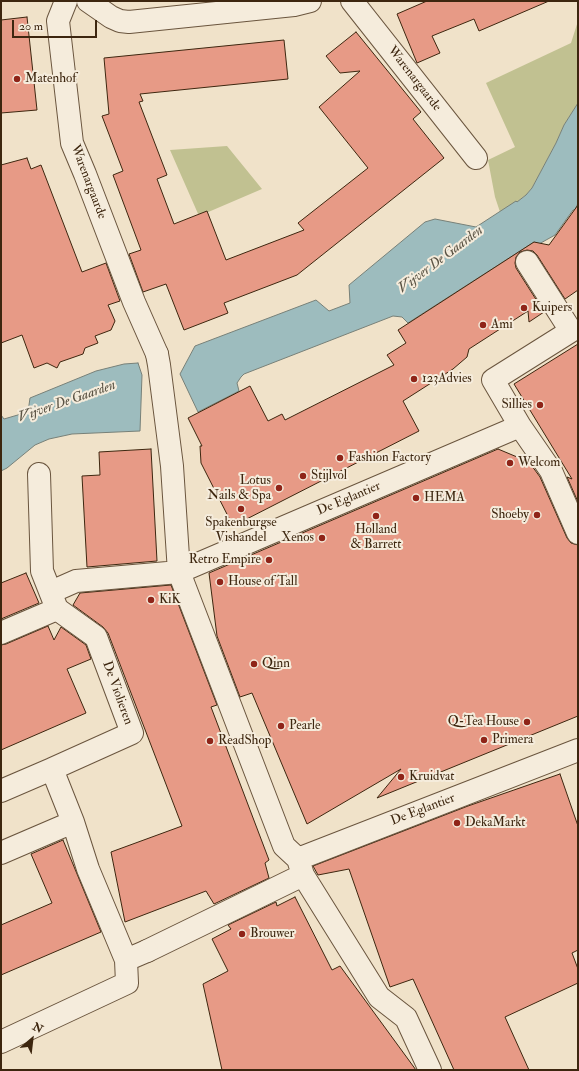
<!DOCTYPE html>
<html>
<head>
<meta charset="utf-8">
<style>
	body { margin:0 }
	#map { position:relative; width:579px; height:1071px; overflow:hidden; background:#f0e2c9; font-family:"IM FELL Double Pica",serif }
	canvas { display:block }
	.frame { position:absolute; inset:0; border:2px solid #3d260f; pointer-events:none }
	.north { position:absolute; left:12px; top:1019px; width:40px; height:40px; -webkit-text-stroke:3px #f5ecdc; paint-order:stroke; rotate:28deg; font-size:11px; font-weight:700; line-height:16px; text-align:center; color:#3d260f }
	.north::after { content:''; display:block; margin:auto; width:14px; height:18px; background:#3d260f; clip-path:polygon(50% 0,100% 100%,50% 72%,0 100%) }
	.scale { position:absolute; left:12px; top:20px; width:85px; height:18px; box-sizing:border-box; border:2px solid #3d260f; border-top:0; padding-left:5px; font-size:12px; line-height:14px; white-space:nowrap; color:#3d260f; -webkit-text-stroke:3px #f5ecdc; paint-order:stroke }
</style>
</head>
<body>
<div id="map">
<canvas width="579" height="1071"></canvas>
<div class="frame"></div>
<div class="north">N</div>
<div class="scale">20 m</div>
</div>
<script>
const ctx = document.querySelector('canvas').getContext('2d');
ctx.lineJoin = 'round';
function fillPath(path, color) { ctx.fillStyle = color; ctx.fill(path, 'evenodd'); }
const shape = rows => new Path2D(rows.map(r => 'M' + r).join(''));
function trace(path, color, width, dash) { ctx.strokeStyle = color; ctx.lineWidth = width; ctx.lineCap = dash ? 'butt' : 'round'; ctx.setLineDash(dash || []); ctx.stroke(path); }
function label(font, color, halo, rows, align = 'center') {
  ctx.font = font + ' "IM FELL Double Pica",serif'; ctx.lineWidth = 4; ctx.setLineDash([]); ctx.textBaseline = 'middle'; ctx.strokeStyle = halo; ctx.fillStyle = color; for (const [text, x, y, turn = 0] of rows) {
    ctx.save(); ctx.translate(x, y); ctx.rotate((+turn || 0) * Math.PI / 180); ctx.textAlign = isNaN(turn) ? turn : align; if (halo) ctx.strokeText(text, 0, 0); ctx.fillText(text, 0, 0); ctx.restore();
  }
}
fillPath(shape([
	[578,21,578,103,564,125,556,143,532,188,526,195,517,202,516,202,500,212,495,197,488,160,515,147,486,83,571,43],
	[227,146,262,189,199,216,170,150]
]), '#c1c191');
const water = shape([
	[578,103,578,203,575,210,573,210,555,235,539,244,534,242,531,244,408,323,402,317,393,316,244,374,241,377,237,383,239,391,198,412,180,374,195,346,316,300,329,311,350,303,349,285,425,222,435,219,476,227,516,201,517,202,526,195,532,188,556,143,564,125,578,103],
	[138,363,142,375,140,431,72,434,49,439,35,445,7,468,1,471,1,415,4,419,28,412,30,398,96,371,124,364,138,363]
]);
fillPath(water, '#9dbcbe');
trace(water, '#778078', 1);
const building = shape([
	[427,1,549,1,479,31,474,19,432,36,440,53,417,63,397,14,427,1],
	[27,17,37,110,1,113,1,20,27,17],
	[356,32,421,112,413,119,444,158,297,275,224,303,228,313,184,330,166,284,143,292,129,254,141,250,113,175,123,171,102,116,109,114,104,58,284,40,288,79,140,94,143,101,139,102,167,175,157,179,174,224,207,211,226,260,304,230,298,223,368,168,319,107,360,71,340,73,326,56,356,32],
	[27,158,31,169,41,165,82,272,106,263,120,301,108,305,115,321,111,330,95,336,98,343,85,348,83,354,60,362,57,368,47,363,34,368,22,335,1,343,1,165,27,158],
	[578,205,578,290,565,299,537,255,533,251,527,250,520,252,516,257,515,263,516,268,544,312,529,322,528,311,469,349,467,357,453,369,403,401,419,431,233,526,201,463,200,446,202,446,188,418,250,386,268,421,282,414,285,420,394,365,387,355,406,343,398,330,534,242,549,245,578,205],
	[578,344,578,502,567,477,572,479,514,384,578,344],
	[151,449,157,561,87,567,82,476,100,475,99,452,151,449],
	[498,449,529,462,540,477,567,538,571,543,578,545,578,716,377,798,401,769,307,824,252,693,240,697,217,636,209,573,498,449],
	[26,573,39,603,1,619,1,583,26,573],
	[171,585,217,705,211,707,269,860,265,863,269,878,214,904,206,891,125,922,111,852,182,826,108,633,103,627,73,605,80,593,171,585],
	[48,626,54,640,61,627,86,645,91,659,67,669,86,713,1,750,1,645,6,644,48,626],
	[560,774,578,826,578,950,572,953,578,969,578,983,505,1017,529,1070,454,1070,413,979,390,987,349,869,318,875,313,866,468,806,560,774],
	[63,840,101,932,1,975,1,925,52,903,31,854,63,840],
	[295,897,332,970,340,966,416,1070,222,1070,203,984,228,971,212,939,231,929,228,925,276,902,277,906,295,897]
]);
fillPath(building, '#e79a86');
trace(building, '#3d260f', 1);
const pedestrian = shape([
	[157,354,159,365,172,466,179,572,284,846,298,859,578,750],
	[520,426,493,380,571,331,527,262],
	[51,592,76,581,179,572,520,426,551,471,578,533],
	[298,859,303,875,379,997,406,1018,430,1070],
	[147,951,303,875]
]);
const minor = shape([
	[66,1,58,21,72,143,85,174,134,302,157,354],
	[88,1,111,17,120,21,129,22,294,5,310,1],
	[352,1,476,158],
	[39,474,42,571,57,609,96,637,132,733,52,769,73,822,88,869,126,960],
	[1,633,57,609],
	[1,791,52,769],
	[1,853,73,822],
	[1,1042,127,983,126,960,147,951]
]);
trace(pedestrian, '#6a553e', 24);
trace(minor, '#6a553e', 24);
trace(pedestrian, '#f5ecdc', 22);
trace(minor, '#f5ecdc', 22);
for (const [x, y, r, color] of [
	[17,79,4,"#8f2418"],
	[524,308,4,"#8f2418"],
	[483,325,4,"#8f2418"],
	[414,379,4,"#8f2418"],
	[540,405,4,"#8f2418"],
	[340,458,4,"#8f2418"],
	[510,463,4,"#8f2418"],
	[303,476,4,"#8f2418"],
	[279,488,4,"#8f2418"],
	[416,498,4,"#8f2418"],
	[241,509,4,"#8f2418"],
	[537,515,4,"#8f2418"],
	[376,516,4,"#8f2418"],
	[322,538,4,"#8f2418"],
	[269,560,4,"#8f2418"],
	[220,582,4,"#8f2418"],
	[151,600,4,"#8f2418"],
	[254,664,4,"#8f2418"],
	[527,722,4,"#8f2418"],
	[281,726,4,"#8f2418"],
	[484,740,4,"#8f2418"],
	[210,741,4,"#8f2418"],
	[401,777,4,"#8f2418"],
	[457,823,4,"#8f2418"],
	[242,934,4,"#8f2418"]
]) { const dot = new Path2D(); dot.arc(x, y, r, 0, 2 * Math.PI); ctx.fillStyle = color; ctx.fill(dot); trace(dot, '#f5ecdc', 1.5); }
label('13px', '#3d260f', '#f5ecdc', [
	["Matenhof",25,79],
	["Kuipers",532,308],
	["Ami",491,325],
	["123Advies",422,379],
	["Sillies",532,405,"right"],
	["Fashion Factory",348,458],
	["Welcom",518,463],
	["Stijlvol",311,476],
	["Lotus",271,481,"right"],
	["Nails & Spa",271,496,"right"],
	["HEMA",424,498],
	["Shoeby",529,515,"right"],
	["Spakenburgse",241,523,"center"],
	["Vishandel",241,538,"center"],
	["Holland",376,530,"center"],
	["& Barrett",376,545,"center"],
	["Xenos",314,538,"right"],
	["Retro Empire",261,560,"right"],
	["House of Tall",228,582],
	["KiK",159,600],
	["Qinn",262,664],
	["Q-Tea House",519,722,"right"],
	["Pearle",289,726],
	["Primera",492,740],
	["ReadShop",218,741],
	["Kruidvat",409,777],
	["DekaMarkt",465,823],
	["Brouwer",250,934]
], 'left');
label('13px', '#3d260f', '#f5ecdc', [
	["Warenargaarde",414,79,52],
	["Warenargaarde",88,182,69],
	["De Eglantier",349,499,-23],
	["De Violieren",117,693,70],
	["De Eglantier",423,810,-21]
]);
label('italic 14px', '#5a5344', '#f5ecdc', [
	["Vijver De Gaarden",441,260,-37],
	["Vijver De Gaarden",67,402,-19]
]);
</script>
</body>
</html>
